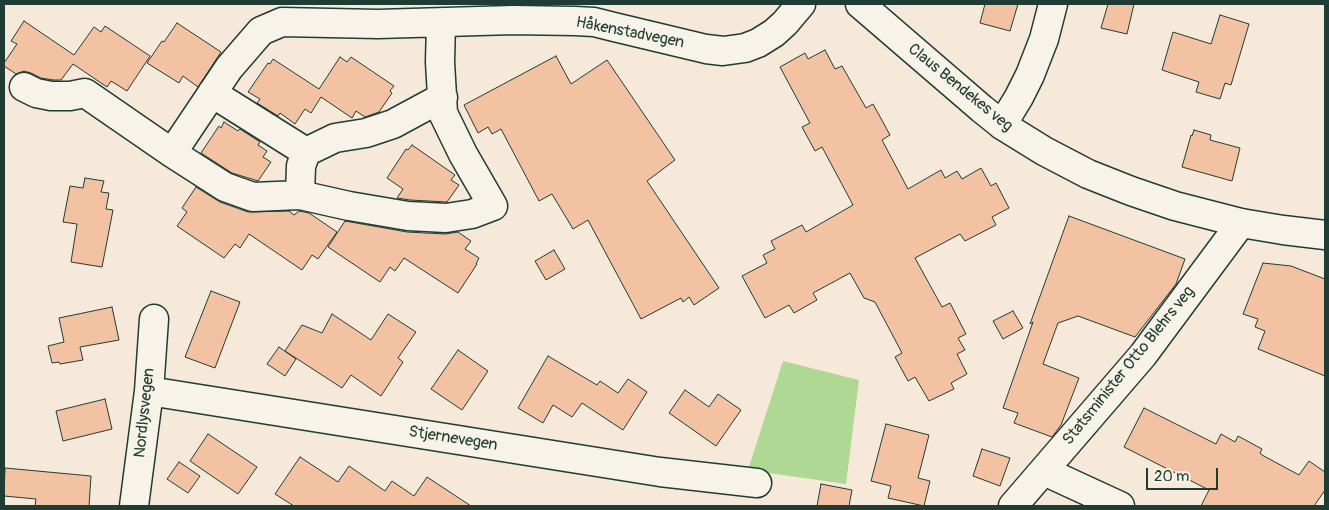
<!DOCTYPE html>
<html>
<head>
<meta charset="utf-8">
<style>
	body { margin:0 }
	#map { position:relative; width:1329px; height:510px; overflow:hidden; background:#f6e9da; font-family:Pangolin,sans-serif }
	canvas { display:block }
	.frame { position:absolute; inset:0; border:5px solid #1f3d34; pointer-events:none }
	.scale { position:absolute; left:1146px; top:468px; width:72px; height:22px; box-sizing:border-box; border:2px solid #1f3d34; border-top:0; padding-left:6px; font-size:15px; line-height:18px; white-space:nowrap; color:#1f3d34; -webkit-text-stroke:4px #f7f3e8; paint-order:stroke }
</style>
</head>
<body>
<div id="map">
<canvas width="1329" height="510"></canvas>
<div class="frame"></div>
<div class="scale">20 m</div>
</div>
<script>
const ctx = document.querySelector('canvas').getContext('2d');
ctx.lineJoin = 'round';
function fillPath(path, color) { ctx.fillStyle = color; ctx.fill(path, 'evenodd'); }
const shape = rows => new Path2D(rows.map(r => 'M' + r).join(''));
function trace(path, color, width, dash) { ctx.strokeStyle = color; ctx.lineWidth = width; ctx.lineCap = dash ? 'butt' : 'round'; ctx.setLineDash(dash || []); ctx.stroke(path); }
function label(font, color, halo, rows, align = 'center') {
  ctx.font = font + ' Pangolin,sans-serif'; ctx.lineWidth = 5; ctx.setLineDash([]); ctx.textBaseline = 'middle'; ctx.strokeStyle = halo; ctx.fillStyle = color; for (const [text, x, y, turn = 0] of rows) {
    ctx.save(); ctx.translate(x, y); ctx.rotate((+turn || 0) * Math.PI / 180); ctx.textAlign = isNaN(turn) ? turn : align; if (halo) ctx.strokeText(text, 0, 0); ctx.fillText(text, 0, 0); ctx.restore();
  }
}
fillPath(shape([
	[783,361,859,380,846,484,748,470]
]), '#afd895');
const building = shape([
	[985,4,1018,4,1010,31,980,23,985,4],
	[1108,4,1134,4,1127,34,1101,28,1108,4],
	[1220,15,1249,24,1231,85,1225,83,1220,99,1196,92,1199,82,1162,70,1173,32,1211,44,1220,15],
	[24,21,74,55,94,27,101,32,105,26,150,56,127,91,111,81,107,87,73,64,61,80,53,80,41,78,31,73,24,71,16,74,4,66,4,63,17,44,11,41,24,21],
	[177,23,221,52,198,87,183,76,179,83,147,63,162,41,164,42,177,23],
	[825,50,835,69,842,66,866,108,873,104,890,135,882,140,908,189,941,170,945,178,957,171,962,179,981,168,991,186,996,183,1009,208,992,217,996,225,965,241,960,234,915,258,942,307,950,303,966,334,958,338,965,350,957,354,967,374,951,383,954,389,929,401,915,377,908,381,895,357,902,353,875,302,864,298,850,273,813,293,817,300,794,313,789,305,765,318,742,276,767,263,763,255,775,249,771,241,802,225,806,232,853,205,822,147,815,151,802,127,810,123,780,67,805,53,808,59,825,50],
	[556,56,571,84,607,60,675,160,647,181,719,288,694,305,689,297,683,302,681,298,641,319,588,220,573,229,552,194,539,201,501,129,492,134,488,127,478,133,464,105,556,56],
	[340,57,347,62,351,57,394,86,390,91,392,93,379,112,365,117,356,111,352,118,321,97,311,113,305,109,295,124,280,113,278,116,257,103,260,99,248,92,268,63,270,64,273,59,319,89,340,57],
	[224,122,238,131,240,129,260,142,258,145,267,151,263,157,271,162,258,181,232,173,201,153,219,126,221,128,224,122],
	[1194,130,1211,135,1210,140,1240,148,1232,181,1182,167,1191,135,1192,136,1194,130],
	[412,145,455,175,451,180,459,185,447,202,410,200,397,198,403,189,387,178,406,149,408,150,412,145],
	[85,178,104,181,101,192,109,193,106,209,113,210,102,267,71,262,77,224,63,222,70,186,83,188,85,178],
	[196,187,220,202,248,212,289,211,294,215,299,211,309,213,337,232,318,259,312,255,302,270,249,234,240,248,235,244,224,258,177,226,187,212,182,208,196,187],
	[1069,216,1185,259,1176,284,1135,337,1078,316,1058,323,1043,364,1079,378,1061,425,1052,437,1014,423,1018,413,1003,408,1033,322,1030,324,1069,216],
	[345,221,407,232,445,234,458,232,471,241,465,249,479,258,476,264,477,264,458,293,404,258,395,271,390,267,380,282,328,247,345,221],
	[554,250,565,269,546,280,535,261,554,250],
	[1263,263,1291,266,1325,279,1325,376,1258,349,1265,331,1255,327,1258,319,1243,314,1263,263],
	[211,291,240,302,215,368,185,357,211,291],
	[112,307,119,340,80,347,83,360,60,364,59,362,52,363,48,346,64,342,59,318,112,307],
	[1013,311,1023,328,1003,339,993,321,1013,311],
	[332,314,371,340,388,314,416,332,398,358,403,362,381,396,351,375,342,388,285,351,302,325,322,333,332,314],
	[279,347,296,359,285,376,267,364,279,347],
	[458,350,488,371,462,410,431,389,458,350],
	[548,356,597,385,600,381,618,393,628,379,647,392,623,430,582,403,572,417,553,405,543,423,518,408,548,356],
	[685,390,709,407,718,394,741,410,716,446,669,413,685,390],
	[105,399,112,429,63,441,56,411,105,399],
	[1144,408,1216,444,1221,434,1235,442,1238,436,1262,449,1260,453,1262,455,1299,475,1309,461,1325,472,1325,490,1314,506,1201,506,1209,490,1124,447,1144,408],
	[886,424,929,435,918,478,930,481,924,506,888,498,891,486,871,481,886,424],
	[208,434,257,467,238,494,190,461,208,434],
	[982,449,1010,458,1000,486,973,476,982,449],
	[300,457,338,482,349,466,385,491,392,481,414,496,427,477,471,506,294,506,275,494,300,457],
	[179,462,200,476,188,493,167,479,179,462],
	[5,468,91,476,89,506,35,506,36,499,4,496,5,468],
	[821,484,852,490,849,506,817,506,821,484]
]);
fillPath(building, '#f3c2a3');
trace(building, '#1f3d34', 1);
const street = shape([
	[441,23,440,62,443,113,463,154,493,206,472,214,446,218,408,216,349,206,300,195,253,197,225,187,172,153,229,68,261,31,282,22,378,24,513,20,575,21,594,22,614,27,706,49,723,51,745,48,758,43,774,33,785,23,801,4],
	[24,87,36,93,51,96,70,96,85,93,172,153],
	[212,93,306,152],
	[1002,125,1019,97,1030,75,1044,39,1053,4],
	[300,195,301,166,306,152,335,138,366,133,393,124,443,97],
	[149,391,660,472,757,483],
	[1044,471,1120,506],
	[134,506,149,391,154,319],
	[1013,506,1143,355,1241,223]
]);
const secondary = shape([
	[860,4,982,109,1002,125,1044,151,1088,174,1131,191,1175,206,1241,223,1283,230,1325,235]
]);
trace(street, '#1f3d34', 31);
trace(secondary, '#1f3d34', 31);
trace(street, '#f7f3e8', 28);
trace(secondary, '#f7f3e8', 28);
label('16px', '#1f3d34', '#f7f3e8', [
	["Håkenstadvegen",630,33,11],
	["Claus Bendekes veg",960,88,39],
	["Statsminister Otto Blehrs veg",1129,366,-51],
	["Nordlysvegen",145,413,-84],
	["Stjernevegen",453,439,9]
]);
</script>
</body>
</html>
